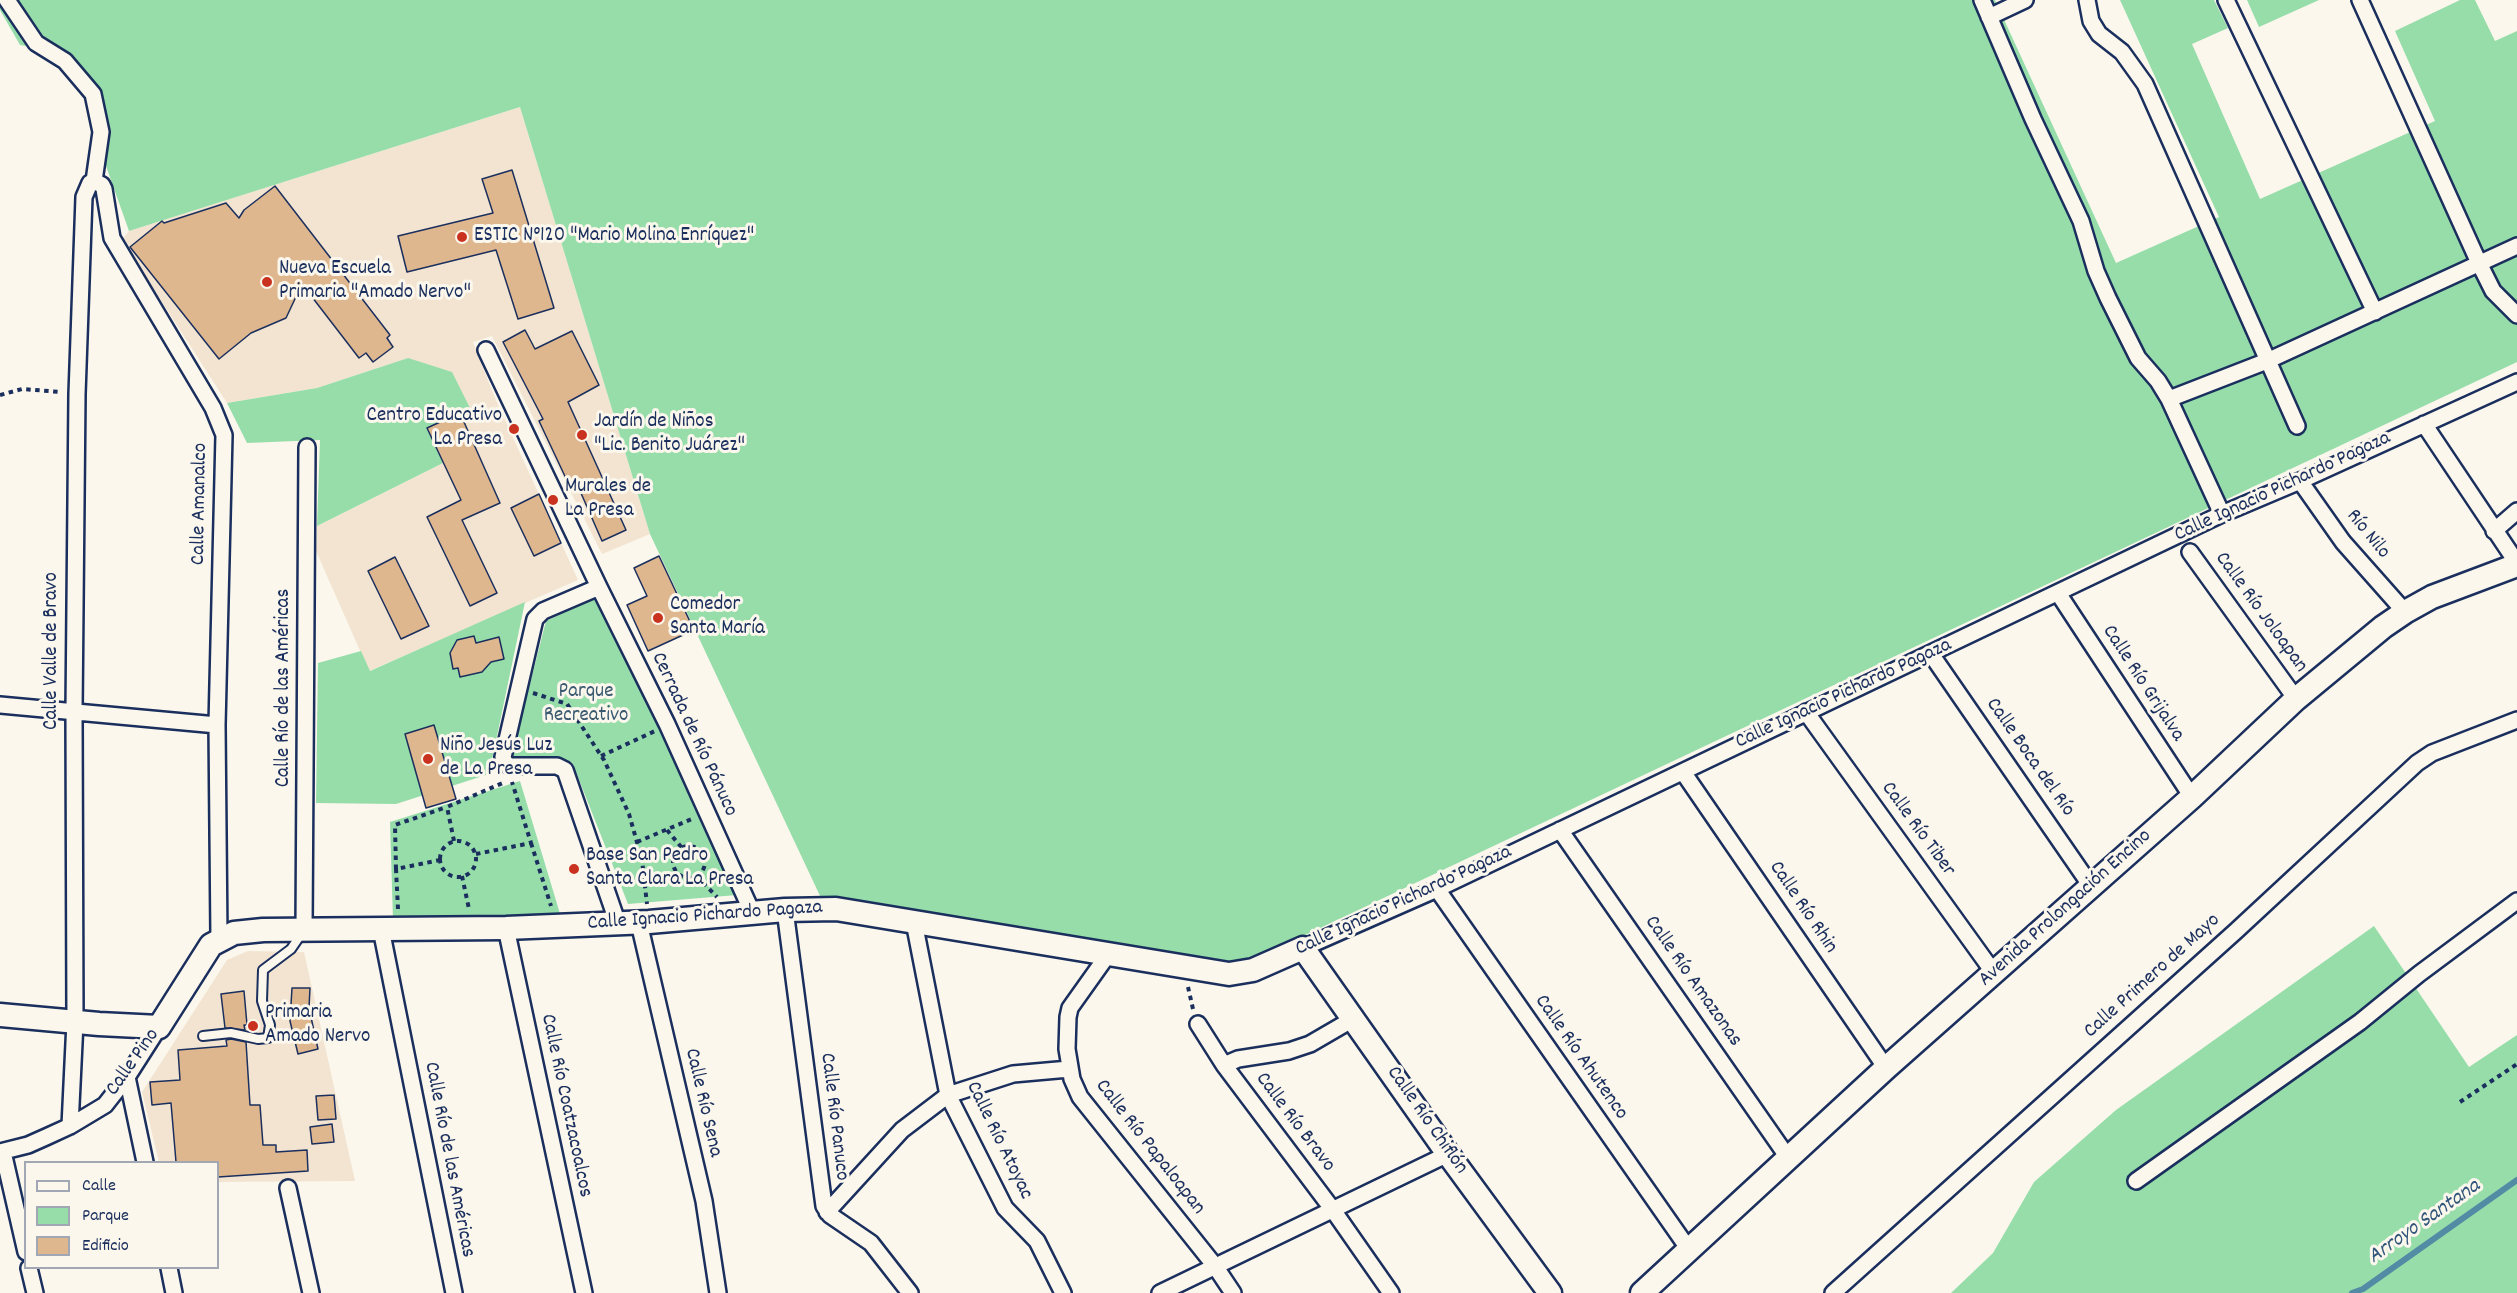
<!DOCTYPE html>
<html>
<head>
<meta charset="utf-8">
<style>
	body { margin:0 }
	#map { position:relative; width:2517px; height:1293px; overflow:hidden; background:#fbf7ec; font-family:Dekko,sans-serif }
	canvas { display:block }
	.legend { position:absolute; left:24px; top:1161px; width:195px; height:108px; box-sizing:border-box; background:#fbf7ec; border:2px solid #a1a7b3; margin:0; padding:8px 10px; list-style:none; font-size:18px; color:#1b2f5e }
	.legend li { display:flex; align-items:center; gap:12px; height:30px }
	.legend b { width:30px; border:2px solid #a1a7b3 }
</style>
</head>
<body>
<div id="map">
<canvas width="2517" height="1293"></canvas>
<ul class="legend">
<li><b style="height:8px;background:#fbf7ec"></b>Calle</li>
<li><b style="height:16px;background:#96ddaa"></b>Parque</li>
<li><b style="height:16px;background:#deb78f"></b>Edificio</li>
</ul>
</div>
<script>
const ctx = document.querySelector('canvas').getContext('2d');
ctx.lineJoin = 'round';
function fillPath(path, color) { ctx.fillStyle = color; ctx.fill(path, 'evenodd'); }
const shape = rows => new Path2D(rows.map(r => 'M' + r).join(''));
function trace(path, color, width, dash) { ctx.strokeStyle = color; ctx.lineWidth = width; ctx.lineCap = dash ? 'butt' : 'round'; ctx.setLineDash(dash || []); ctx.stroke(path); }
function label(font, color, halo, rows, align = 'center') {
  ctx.font = font + ' Dekko,sans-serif'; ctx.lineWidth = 6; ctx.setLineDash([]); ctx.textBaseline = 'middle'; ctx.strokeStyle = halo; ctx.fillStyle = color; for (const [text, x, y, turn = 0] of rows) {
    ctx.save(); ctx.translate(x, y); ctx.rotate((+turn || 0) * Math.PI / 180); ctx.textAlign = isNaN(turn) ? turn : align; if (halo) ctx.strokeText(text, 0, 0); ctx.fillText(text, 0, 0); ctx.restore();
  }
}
fillPath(shape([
	[520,107,650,534,602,554,492,336,473,342,495,398,578,580,369,671,316,551,317,526,443,463,427,428,408,358,317,388,227,403,122,240,129,231],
	[248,951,304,952,355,1181,218,1182,218,1162,159,1162,142,1092,227,960]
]), '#f2e4d0');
fillPath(shape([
	[0,0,1995,0,2116,263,2219,217,2120,0,2214,0,2228,28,2192,44,2260,199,2435,121,2395,31,2460,0,2475,0,2495,41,2517,31,2517,362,1244,964,821,898,650,534,520,107,129,231,100,149,100,95,50,50,20,45,0,10],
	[2247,0,2319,0,2259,27],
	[408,358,452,372,470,408,427,428,443,463,317,526,320,440,247,443,227,403,317,388],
	[601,595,737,895,628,904,572,762,510,762,546,621],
	[525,602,489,774,396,804,316,803,318,663,361,651,370,671],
	[520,781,561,917,393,920,390,822],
	[2374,926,2469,1067,2517,1035,2517,1293,1951,1293,1993,1253,2034,1182,2116,1110]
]), '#96ddaa');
trace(shape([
	[2352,1293,2363,1289,2517,1180]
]), '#538ba4', 6);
const building = shape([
	[512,170,554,308,518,319,496,250,407,272,398,236,493,213,482,179,512,170],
	[275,186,390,335,387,338,393,347,373,362,366,353,359,358,302,284,286,318,251,333,219,359,130,247,162,221,164,223,226,203,239,218,244,210,275,186],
	[525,330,535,349,572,331,599,385,568,402,626,530,602,541,577,484,570,487,539,421,543,419,503,342,525,330],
	[460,413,500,503,462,520,497,593,470,606,427,517,461,500,427,428,460,413],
	[539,494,561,543,534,556,511,508,539,494],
	[659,556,694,630,648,651,627,605,647,596,634,568,659,556],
	[395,557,429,626,401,639,368,571,395,557],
	[474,636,476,643,499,637,504,659,491,662,482,672,460,677,458,668,453,669,450,653,457,640,474,636],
	[434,725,456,799,426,808,405,734,434,725],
	[292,988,310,988,309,1008,318,1049,298,1054,290,1021,292,988],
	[244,991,247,1025,244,1025,245,1030,225,1028,221,994,244,991],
	[231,1039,246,1042,250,1105,260,1105,263,1145,276,1145,276,1152,307,1150,308,1171,218,1177,218,1162,176,1162,171,1103,152,1105,150,1082,180,1080,178,1050,227,1046,226,1040,231,1039],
	[334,1095,336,1119,318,1120,316,1096,334,1095],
	[332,1124,334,1142,312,1144,310,1127,332,1124]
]);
fillPath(building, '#deb78f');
trace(building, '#1b2f5e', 1.5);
const lane = shape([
	[203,1036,231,1033,258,1039,268,1038,270,1025,262,1001,263,970,291,949,302,933]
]);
const street = shape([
	[7,0,36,43,65,61,93,94,101,132,94,181],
	[1982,0,2033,119,2081,221,2096,271,2108,298,2138,358,2158,381,2169,399,2222,514],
	[2087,0,2091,21,2099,34,2122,52,2145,84,2297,426],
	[2226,0,2375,312],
	[2360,0,2479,263,2493,291,2517,315],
	[1989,17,2025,0],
	[94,181,102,185,104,189,112,238,213,408,224,435,217,725,219,939],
	[486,350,599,587,667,724,752,912],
	[2169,399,2267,361,2517,246],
	[2424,424,2517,563],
	[2300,481,2343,542,2405,612],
	[2494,531,2517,511],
	[2190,552,2296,699],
	[599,587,543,611,535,619,503,757,505,763,510,766,557,766,565,770,618,924],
	[2058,593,2192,797],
	[1931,654,2091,886],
	[0,705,217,725],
	[1806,712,1994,973],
	[1683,772,1886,1068],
	[1560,830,1789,1159],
	[1437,889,1690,1251],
	[785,910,824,1206,830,1215,871,1243,910,1293],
	[914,922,948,1095,1005,1208,1037,1241,1063,1293],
	[639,923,704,1201,718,1293],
	[506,928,584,1293],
	[381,929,454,1293],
	[304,930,307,447],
	[1303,948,1437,889,2222,514,2300,481,2517,382],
	[1107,956,1070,1008,1068,1017,1067,1049,1072,1079,1080,1097,1215,1266,1233,1293],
	[1198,1024,1224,1065,1333,1210,1391,1293],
	[1224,1065,1238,1059,1289,1051,1310,1044,1353,1019],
	[127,1077,145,1162],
	[70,1126,75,1022,74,712,77,394,84,197,90,183,94,181],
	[0,1152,28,1145,46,1137,70,1126,105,1105,127,1077,159,1027],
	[3,1152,26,1252],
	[2136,1181,2360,1022,2419,974,2517,901],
	[288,1188,311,1293],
	[827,1212,902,1130,948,1095,1013,1074,1069,1069],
	[29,1268,35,1293],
	[169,1268,174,1293],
	[1160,1293,1448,1154],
	[1833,1293,2236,931,2417,763,2432,753,2517,720]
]);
const secondary = shape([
	[0,1015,99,1024,159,1027,211,945,234,933,263,930,506,928,649,922,785,910,836,909,1229,974,1253,970,1303,948,1448,1154,1550,1293],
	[1642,1293,1886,1068,2192,797,2296,699,2383,627,2405,612,2432,597,2517,565]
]);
trace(lane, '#1b2f5e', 12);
trace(street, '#1b2f5e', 20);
trace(secondary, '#1b2f5e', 27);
trace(shape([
	[0,395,22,389,61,392],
	[533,693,567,704,604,760,629,814,642,860,647,904],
	[601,756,655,731],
	[667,830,682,848],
	'440 859a18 18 0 1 1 36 0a18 18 0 1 1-36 0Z',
	[454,841,447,807,505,782],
	[637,842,694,818],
	[531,843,551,906],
	'673 862a16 16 0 1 1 32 0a16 16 0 1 1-32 0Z',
	[476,854,531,843,512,782],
	[396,869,395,825,447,807],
	[462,876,469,909],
	[697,876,717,897],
	[398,909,396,869,440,860],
	[1188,987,1193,1009],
	[2460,1102,2517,1064]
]), '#1b2f5e', 4, [4.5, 4.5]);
trace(lane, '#fbf7ec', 8);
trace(street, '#fbf7ec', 15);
trace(secondary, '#fbf7ec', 22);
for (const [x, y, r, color] of [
	[462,237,6,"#c8321e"],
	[267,282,6,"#c8321e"],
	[514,429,6,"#c8321e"],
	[582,435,6,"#c8321e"],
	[553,500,6,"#c8321e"],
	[658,618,6,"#c8321e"],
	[428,759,6,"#c8321e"],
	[574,869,6,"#c8321e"],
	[253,1026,6,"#c8321e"]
]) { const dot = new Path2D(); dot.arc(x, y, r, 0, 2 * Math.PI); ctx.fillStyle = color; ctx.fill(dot); trace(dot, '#fbf7ec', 2); }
label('21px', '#1b2f5e', '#fbf7ec', [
	["ESTIC N°120 \"Mario Molina Enríquez\"",474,237],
	["Nueva Escuela",279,270],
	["Primaria \"Amado Nervo\"",279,294],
	["Centro Educativo",502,417,"right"],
	["La Presa",502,441,"right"],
	["Jardín de Niños",594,423],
	["\"Lic. Benito Juárez\"",594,447],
	["Murales de",565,488],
	["La Presa",565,512],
	["Comedor",670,606],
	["Santa María",670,630],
	["Niño Jesús Luz",440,747],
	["de La Presa",440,771],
	["Base San Pedro",586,857],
	["Santa Clara La Presa",586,881],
	["Primaria",265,1014],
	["Amado Nervo",265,1038]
], 'left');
label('21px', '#1b2f5e', '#fbf7ec', [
	["Calle Ignacio Pichardo Pagaza",2283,488,-25],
	["Calle Amanalco",201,504,-89],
	["Río Nilo",2367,535,51],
	["Calle Río Joloapan",2260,613,54],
	["Calle Valle de Bravo",53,651,-90],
	["Calle Río Grijalva",2142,684,57],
	["Calle Río de las Américas",285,688,-90],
	["Calle Ignacio Pichardo Pagaza",1844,695,-25],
	["Cerrada de Río Pánuco",693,735,65],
	["Calle Boca del Río",2029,758,55],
	["Calle Río Tiber",1917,830,54],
	["Calle Ignacio Pichardo Pagaza",1404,902,-25],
	["Calle Río Rhin",1802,908,56],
	["Avenida Prolongación Encino",2066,909,-42],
	["Calle Ignacio Pichardo Pagaza",705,917,-4],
	["Calle Primero de Mayo",2153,977,-42],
	["Calle Río Amazonas",1692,982,55],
	["Calle Río Ahutenco",1580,1058,55],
	["Calle Pino",134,1063,-55],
	["Calle Río Sena",702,1103,77],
	["Calle Río Coatzacoalcos",565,1106,78],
	["Calle Río Panuco",833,1117,83],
	["Calle Río Chiflón",1426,1121,55],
	["Calle Río Bravo",1294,1123,53],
	["Calle Río Atoyac",998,1141,64],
	["Calle Río Papaloapan",1149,1148,52],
	["Calle Río de las Américas",448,1160,79]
]);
label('21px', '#3a5a71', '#fbf7ec', [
	["Parque",586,693],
	["Recreativo",586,717]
]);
label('italic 22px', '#32567b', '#fbf7ec', [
	["Arroyo Santana",2425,1223,-35]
]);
</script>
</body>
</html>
